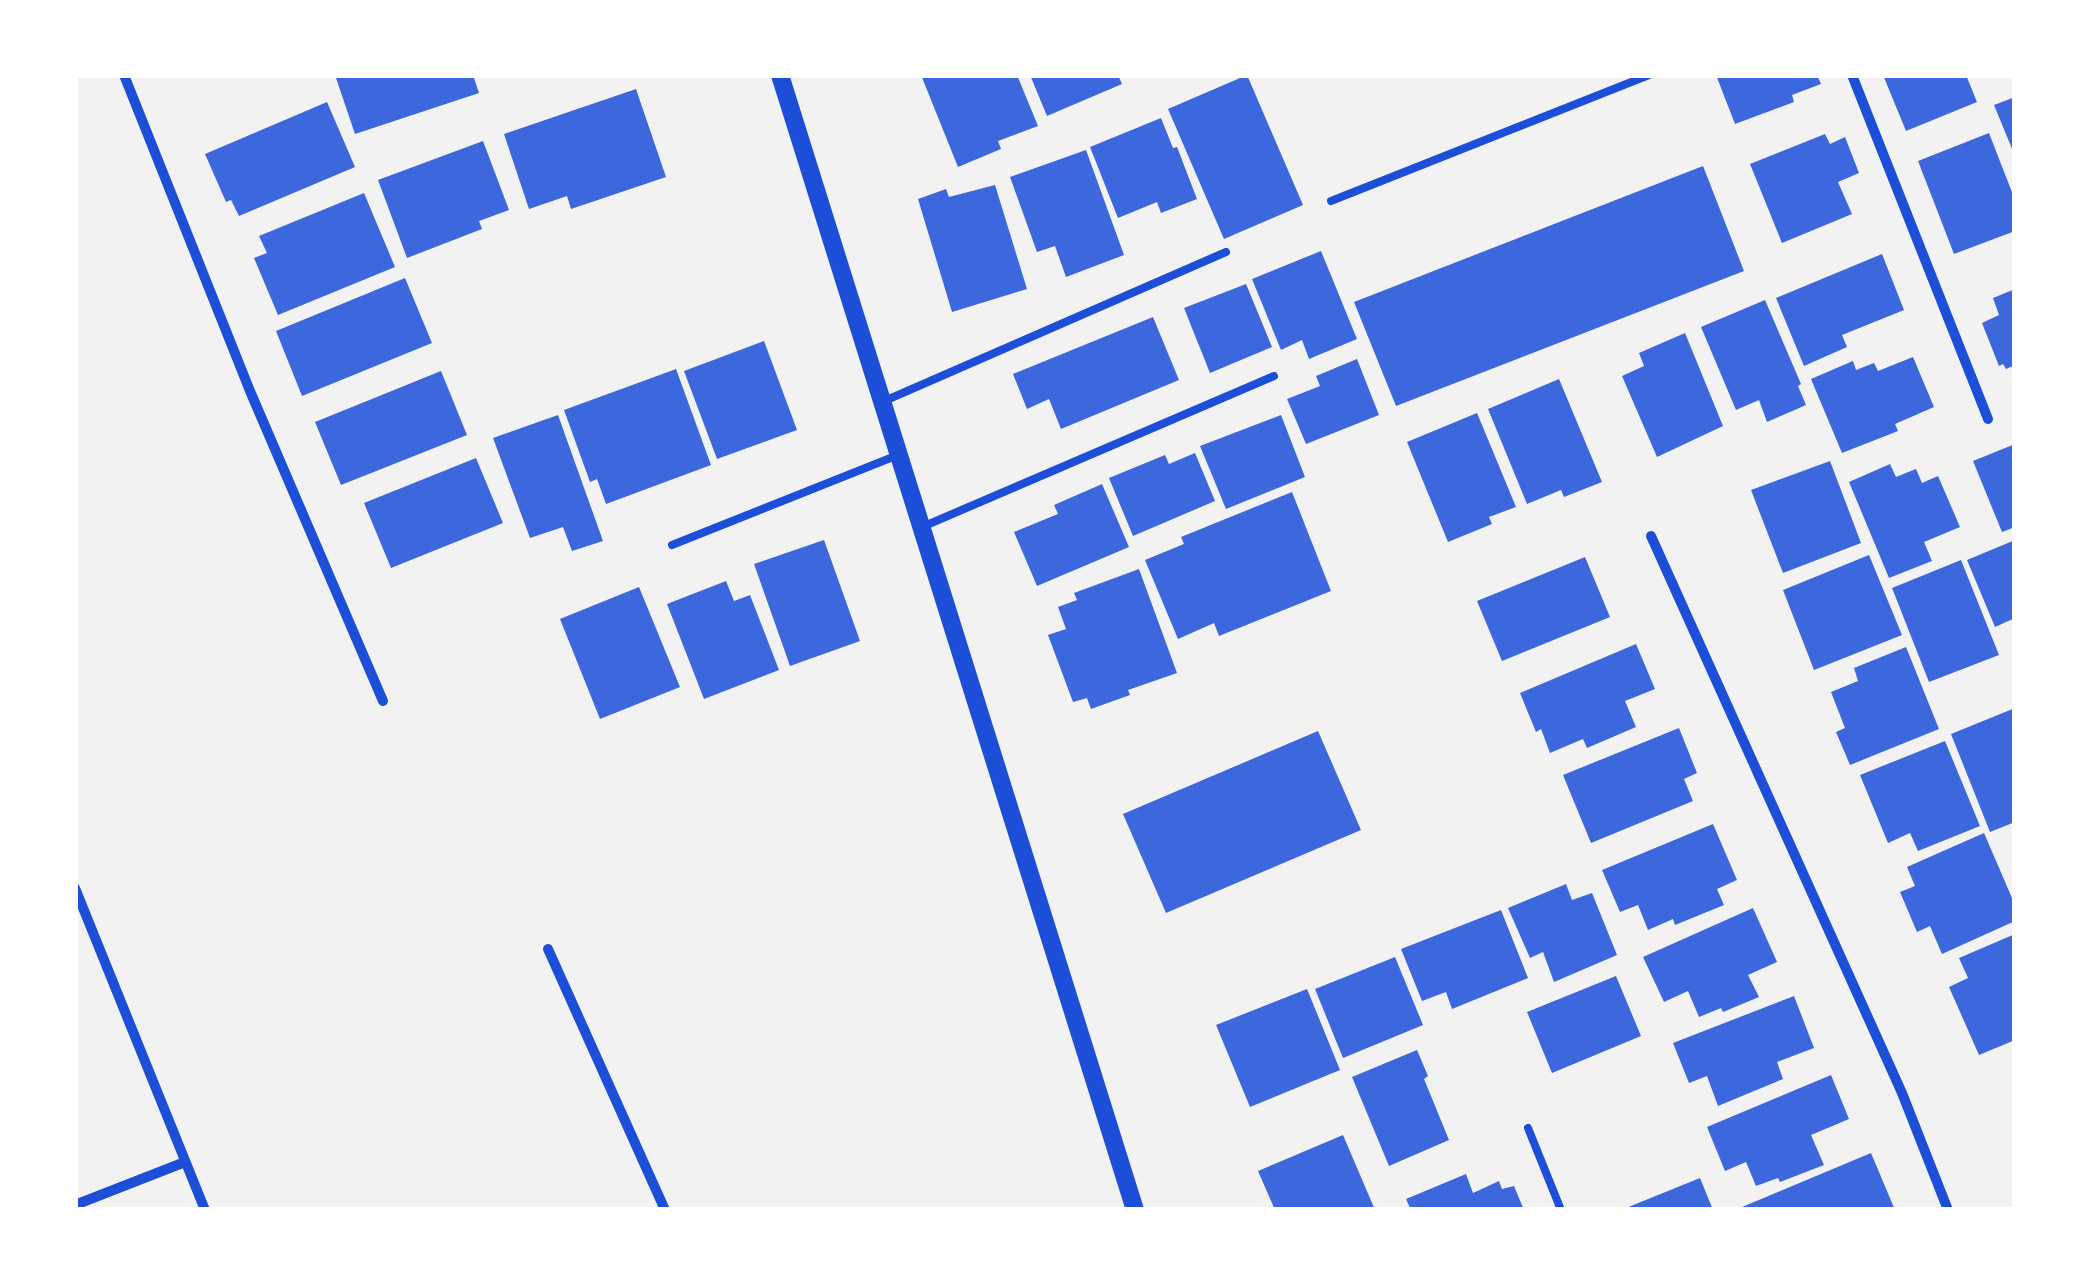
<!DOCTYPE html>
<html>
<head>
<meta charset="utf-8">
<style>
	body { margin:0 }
	#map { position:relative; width:2090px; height:1285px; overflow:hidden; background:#f2f2f2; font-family:Helvetica,sans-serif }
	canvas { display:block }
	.frame { position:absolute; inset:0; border:78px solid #fff; pointer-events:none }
</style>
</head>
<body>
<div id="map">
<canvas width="2090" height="1285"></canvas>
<div class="frame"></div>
</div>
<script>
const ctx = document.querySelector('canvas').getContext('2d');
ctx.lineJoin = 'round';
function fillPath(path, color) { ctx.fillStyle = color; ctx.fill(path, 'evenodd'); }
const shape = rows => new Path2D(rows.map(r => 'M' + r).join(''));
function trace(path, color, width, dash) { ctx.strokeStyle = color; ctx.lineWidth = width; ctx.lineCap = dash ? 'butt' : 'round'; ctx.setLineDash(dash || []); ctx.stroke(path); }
fillPath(shape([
	[335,75,473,75,479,93,355,134],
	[921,75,1017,75,1038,126,998,141,1001,149,958,167],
	[1030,75,1118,75,1122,84,1047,116],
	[1247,75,1303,205,1224,239,1168,109],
	[1716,75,1817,75,1821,84,1792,95,1794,102,1735,124],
	[1883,75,1966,75,1977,102,1906,131],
	[636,89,666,177,571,209,567,196,529,209,504,134],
	[2015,97,2015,156,1994,105],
	[327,102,355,167,239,216,231,200,226,202,205,154],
	[1161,118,1173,148,1177,147,1197,199,1161,213,1157,202,1118,218,1090,147],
	[1989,133,2015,200,2015,231,1954,254,1918,161],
	[1825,134,1830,144,1845,137,1859,173,1838,182,1852,214,1782,243,1750,164],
	[483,141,509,210,479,221,482,229,407,258,378,180],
	[1086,150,1124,255,1066,277,1055,246,1037,252,1010,177],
	[1703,166,1744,271,1396,406,1354,302],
	[995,185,1027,289,952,312,918,199,946,189,949,197],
	[364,193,395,267,278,315,254,258,267,253,259,236],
	[1321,251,1357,339,1309,359,1302,340,1281,350,1252,279],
	[1882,254,1904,310,1842,335,1847,347,1804,366,1776,298],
	[405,278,432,343,302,396,276,331],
	[1246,284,1272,347,1210,373,1184,308],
	[2015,289,2015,365,2006,369,2003,364,1999,366,1982,323,1999,315,1993,298],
	[1765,300,1801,384,1798,386,1806,405,1767,422,1759,400,1736,410,1701,327],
	[1153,317,1179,380,1061,429,1049,399,1027,409,1013,374],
	[1685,333,1723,426,1657,457,1622,376,1644,366,1639,353],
	[764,341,797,430,717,459,684,371],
	[1913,357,1934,407,1895,424,1898,431,1842,453,1811,379,1853,361,1856,370,1874,363,1878,371],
	[1357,359,1379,415,1306,444,1287,399,1320,386,1316,376],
	[676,369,711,465,606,504,597,479,590,482,564,410],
	[441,371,467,435,341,485,315,422],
	[1559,379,1602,482,1564,497,1561,490,1527,504,1488,409],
	[1477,413,1516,507,1489,517,1492,524,1448,542,1407,442],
	[558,415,603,541,572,551,563,527,530,538,493,438],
	[1281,415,1305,477,1226,509,1200,446],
	[2015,444,2015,527,2002,532,1973,461],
	[1195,453,1215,501,1133,536,1109,478,1165,455,1169,464],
	[476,458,503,523,391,568,364,503],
	[1830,461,1861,543,1783,573,1751,490],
	[1890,464,1896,477,1916,469,1922,483,1938,476,1960,527,1924,542,1932,561,1889,578,1849,482],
	[1102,484,1129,547,1037,586,1014,532,1058,514,1054,505],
	[1292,492,1331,591,1219,636,1214,623,1178,639,1145,560,1184,544,1181,537],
	[824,540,860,641,790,666,754,564],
	[2015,540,2015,618,1995,627,1967,560],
	[1869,555,1902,635,1814,670,1783,590],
	[1585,557,1610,617,1502,661,1477,601],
	[1961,560,1999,655,1929,682,1892,588],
	[1139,569,1177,673,1128,690,1130,695,1091,709,1087,698,1073,702,1048,635,1066,629,1058,607,1077,600,1074,593],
	[726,581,734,601,750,595,779,670,704,699,667,604],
	[639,587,680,687,600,719,560,619],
	[1636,644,1655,689,1625,701,1636,727,1587,748,1583,739,1550,753,1541,729,1536,732,1520,693],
	[1906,647,1939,729,1850,765,1836,732,1845,728,1831,692,1858,681,1854,668],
	[2015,708,2015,822,1990,832,1951,734],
	[1679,728,1697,773,1684,779,1693,801,1591,843,1563,775],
	[1318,731,1361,830,1166,913,1123,814],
	[1945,741,1980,826,1918,851,1910,833,1888,843,1860,775],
	[1713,824,1737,880,1717,889,1724,905,1675,925,1673,919,1648,930,1638,905,1620,912,1602,870],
	[1984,833,2015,905,2015,921,1942,954,1930,926,1917,932,1900,892,1915,886,1907,867],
	[1566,884,1572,900,1592,893,1617,955,1554,982,1543,952,1530,958,1508,908],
	[1753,908,1777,962,1748,975,1759,997,1723,1012,1721,1008,1699,1017,1688,991,1664,1002,1643,957],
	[1501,910,1528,978,1452,1009,1446,992,1422,1001,1401,949],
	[2015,934,2015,1040,1979,1055,1949,987,1968,978,1959,958],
	[1395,957,1423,1025,1343,1058,1315,989],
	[1616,976,1641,1036,1552,1073,1527,1012],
	[1307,989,1340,1070,1250,1107,1216,1025],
	[1794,996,1814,1048,1777,1062,1783,1079,1718,1106,1707,1076,1689,1083,1673,1043],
	[1417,1050,1428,1076,1424,1079,1449,1140,1389,1166,1352,1077],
	[1831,1075,1849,1119,1811,1135,1824,1165,1780,1182,1778,1178,1756,1186,1746,1162,1725,1171,1707,1127],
	[1343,1135,1375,1210,1275,1210,1258,1171],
	[1871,1153,1895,1210,1735,1210],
	[1466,1174,1473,1193,1499,1181,1502,1189,1514,1186,1524,1210,1411,1210,1406,1199],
	[1700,1178,1713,1210,1621,1210]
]), '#3d67dc');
trace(shape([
	[1331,201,1649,75],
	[882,402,1226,252],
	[922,527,1274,376],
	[672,545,898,455],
	[1528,1128,1561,1210]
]), '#1d4ed8', 8);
trace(shape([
	[124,75,250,391,383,701],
	[1852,75,1988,419],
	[1651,536,1902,1093,1948,1210],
	[75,888,205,1210],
	[548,949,665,1210],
	[75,1205,185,1162]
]), '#1d4ed8', 10);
trace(shape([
	[780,75,1135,1210]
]), '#1d4ed8', 18);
</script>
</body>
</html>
